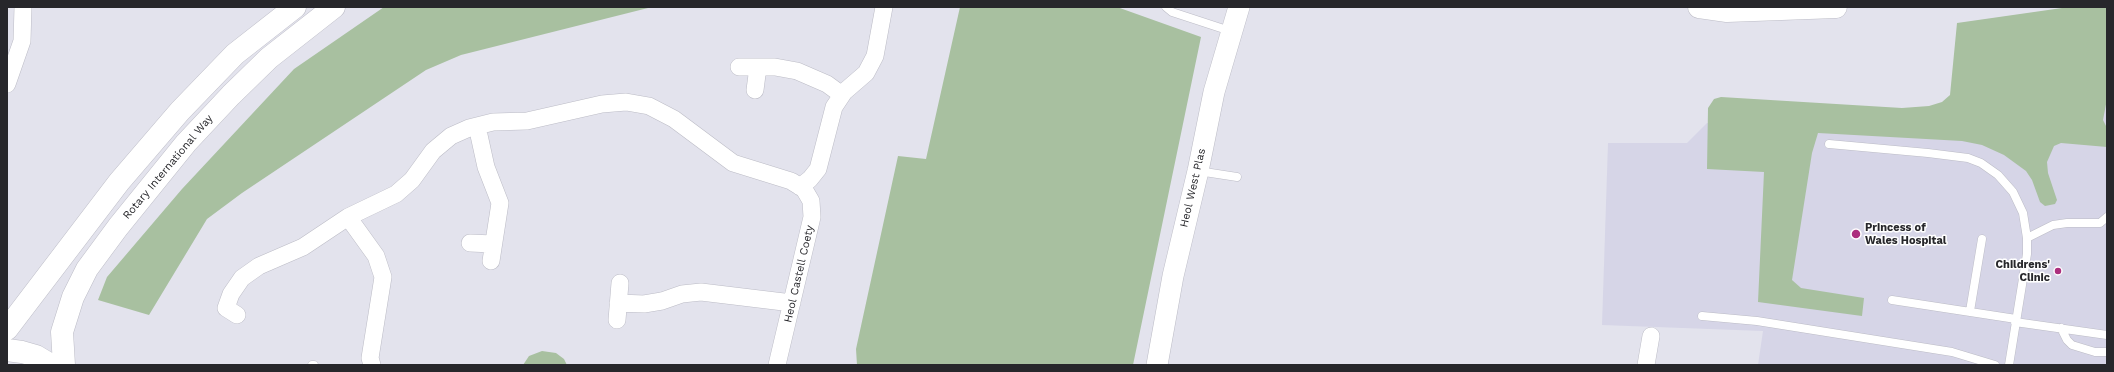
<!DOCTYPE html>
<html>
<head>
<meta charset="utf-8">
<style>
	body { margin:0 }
	#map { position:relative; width:2114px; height:372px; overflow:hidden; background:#e3e3ed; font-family:"Work Sans",sans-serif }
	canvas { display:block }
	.frame { position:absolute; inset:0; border:8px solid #27272b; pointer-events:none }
</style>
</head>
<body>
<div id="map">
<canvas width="2114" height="372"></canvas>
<div class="frame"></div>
</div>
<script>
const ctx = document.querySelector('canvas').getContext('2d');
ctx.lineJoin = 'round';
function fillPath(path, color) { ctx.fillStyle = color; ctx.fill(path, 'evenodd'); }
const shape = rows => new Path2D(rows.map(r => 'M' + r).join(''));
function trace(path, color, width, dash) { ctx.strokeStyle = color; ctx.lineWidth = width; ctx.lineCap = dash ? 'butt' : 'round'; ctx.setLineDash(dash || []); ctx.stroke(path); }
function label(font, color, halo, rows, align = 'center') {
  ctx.font = font + ' "Work Sans",sans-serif'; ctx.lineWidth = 3; ctx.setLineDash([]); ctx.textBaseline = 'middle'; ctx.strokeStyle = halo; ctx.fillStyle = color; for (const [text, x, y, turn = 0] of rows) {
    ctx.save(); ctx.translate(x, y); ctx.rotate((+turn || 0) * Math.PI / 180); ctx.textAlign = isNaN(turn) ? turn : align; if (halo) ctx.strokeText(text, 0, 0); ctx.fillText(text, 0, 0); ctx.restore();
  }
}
fillPath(shape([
	[2107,59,2107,365,1758,365,1763,331,1602,325,1608,143,1687,143,1707,123,1931,112]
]), '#d6d5e7');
fillPath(shape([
	[384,7,652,7,461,55,426,70,242,193,207,219,149,315,98,300,107,277,182,189,294,69],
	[960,7,1117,7,1201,37,1133,365,857,365,856,349,898,156,926,159],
	[2069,7,2107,7,2107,99,2103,120,2107,128,2107,147,2061,143,2054,146,2047,162,2048,173,2057,200,2055,204,2045,206,2040,202,2032,180,2026,171,2004,155,1982,145,1962,141,1818,133,1812,153,1792,280,1801,288,1864,298,1862,316,1758,302,1764,172,1707,169,1708,108,1714,99,1721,97,1902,108,1929,106,1942,102,1950,95,1957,23],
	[542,351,556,353,564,359,567,365,523,365,529,356]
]), '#a8c0a0');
const service = shape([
	[1166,7,1172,12,1230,31],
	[1829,144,1928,153,1968,158,1981,163,1998,175,2013,192,2023,213,2027,238],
	[1198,171,1237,177],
	[1892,300,2016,319],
	[1970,311,1982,239],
	[1702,316,1757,321,1952,352,1995,365],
	[2015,322,2107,335],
	[2061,328,2067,340,2072,345,2095,352,2107,352],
	[312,365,314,365],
	[2009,365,2027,254,2027,238,2053,225,2067,223,2100,223,2107,217]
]);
const minor = shape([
	[739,67,775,67,797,71,827,84,842,95],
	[7,84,22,41,23,7],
	[755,90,758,67],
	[477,126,486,167,500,203,491,261],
	[800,187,810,179,818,169,834,107,844,92,866,73,875,56,884,7],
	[348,217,396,194,412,180,433,151,451,136,469,128,493,122,527,121,602,104,626,102,649,106,674,119,733,163,791,181,804,189,811,201,812,217,777,365],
	[470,243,493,244],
	[618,303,644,304,662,301,682,294,701,292,792,303],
	[237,315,226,308,231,294,242,278,259,266,303,247,348,217,376,256,383,277,370,358,372,365],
	[617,320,620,283],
	[1646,365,1651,336]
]);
const tertiary = shape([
	[1157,365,1173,276,1198,171,1214,92,1239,7]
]);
const primary = shape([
	[1699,7,1727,11,1836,7],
	[7,329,119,182,180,111,235,54,295,7],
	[7,350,22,352,36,356,51,365],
	[64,365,62,332,73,297,87,269,118,227,186,143,231,95,269,58,334,7]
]);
trace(service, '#bcbcc6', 9);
trace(minor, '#bcbcc6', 18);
trace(tertiary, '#bcbcc6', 22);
trace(primary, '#bcbcc6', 23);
trace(service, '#fff', 8);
trace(minor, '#fff', 17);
trace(tertiary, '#fff', 21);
trace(primary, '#fff', 22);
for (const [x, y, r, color] of [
	[1856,234,5,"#ac2e7d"],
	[2058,271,4,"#ac2e7d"]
]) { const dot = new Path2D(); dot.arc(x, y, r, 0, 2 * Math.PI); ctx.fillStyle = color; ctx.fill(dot); trace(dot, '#fff', 1.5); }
label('11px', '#27272b', '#fff', [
	["Rotary International Way",168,167,-50],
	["Heol West Plas",1193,188,-77],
	["Heol Castell Coety",799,274,-77]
]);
label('bold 11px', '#27272b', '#fff', [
	["Princess of",1865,228],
	["Wales Hospital",1865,241],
	["Childrens'",2050,265,"right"],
	["Clinic",2050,278,"right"]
], 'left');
</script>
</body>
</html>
